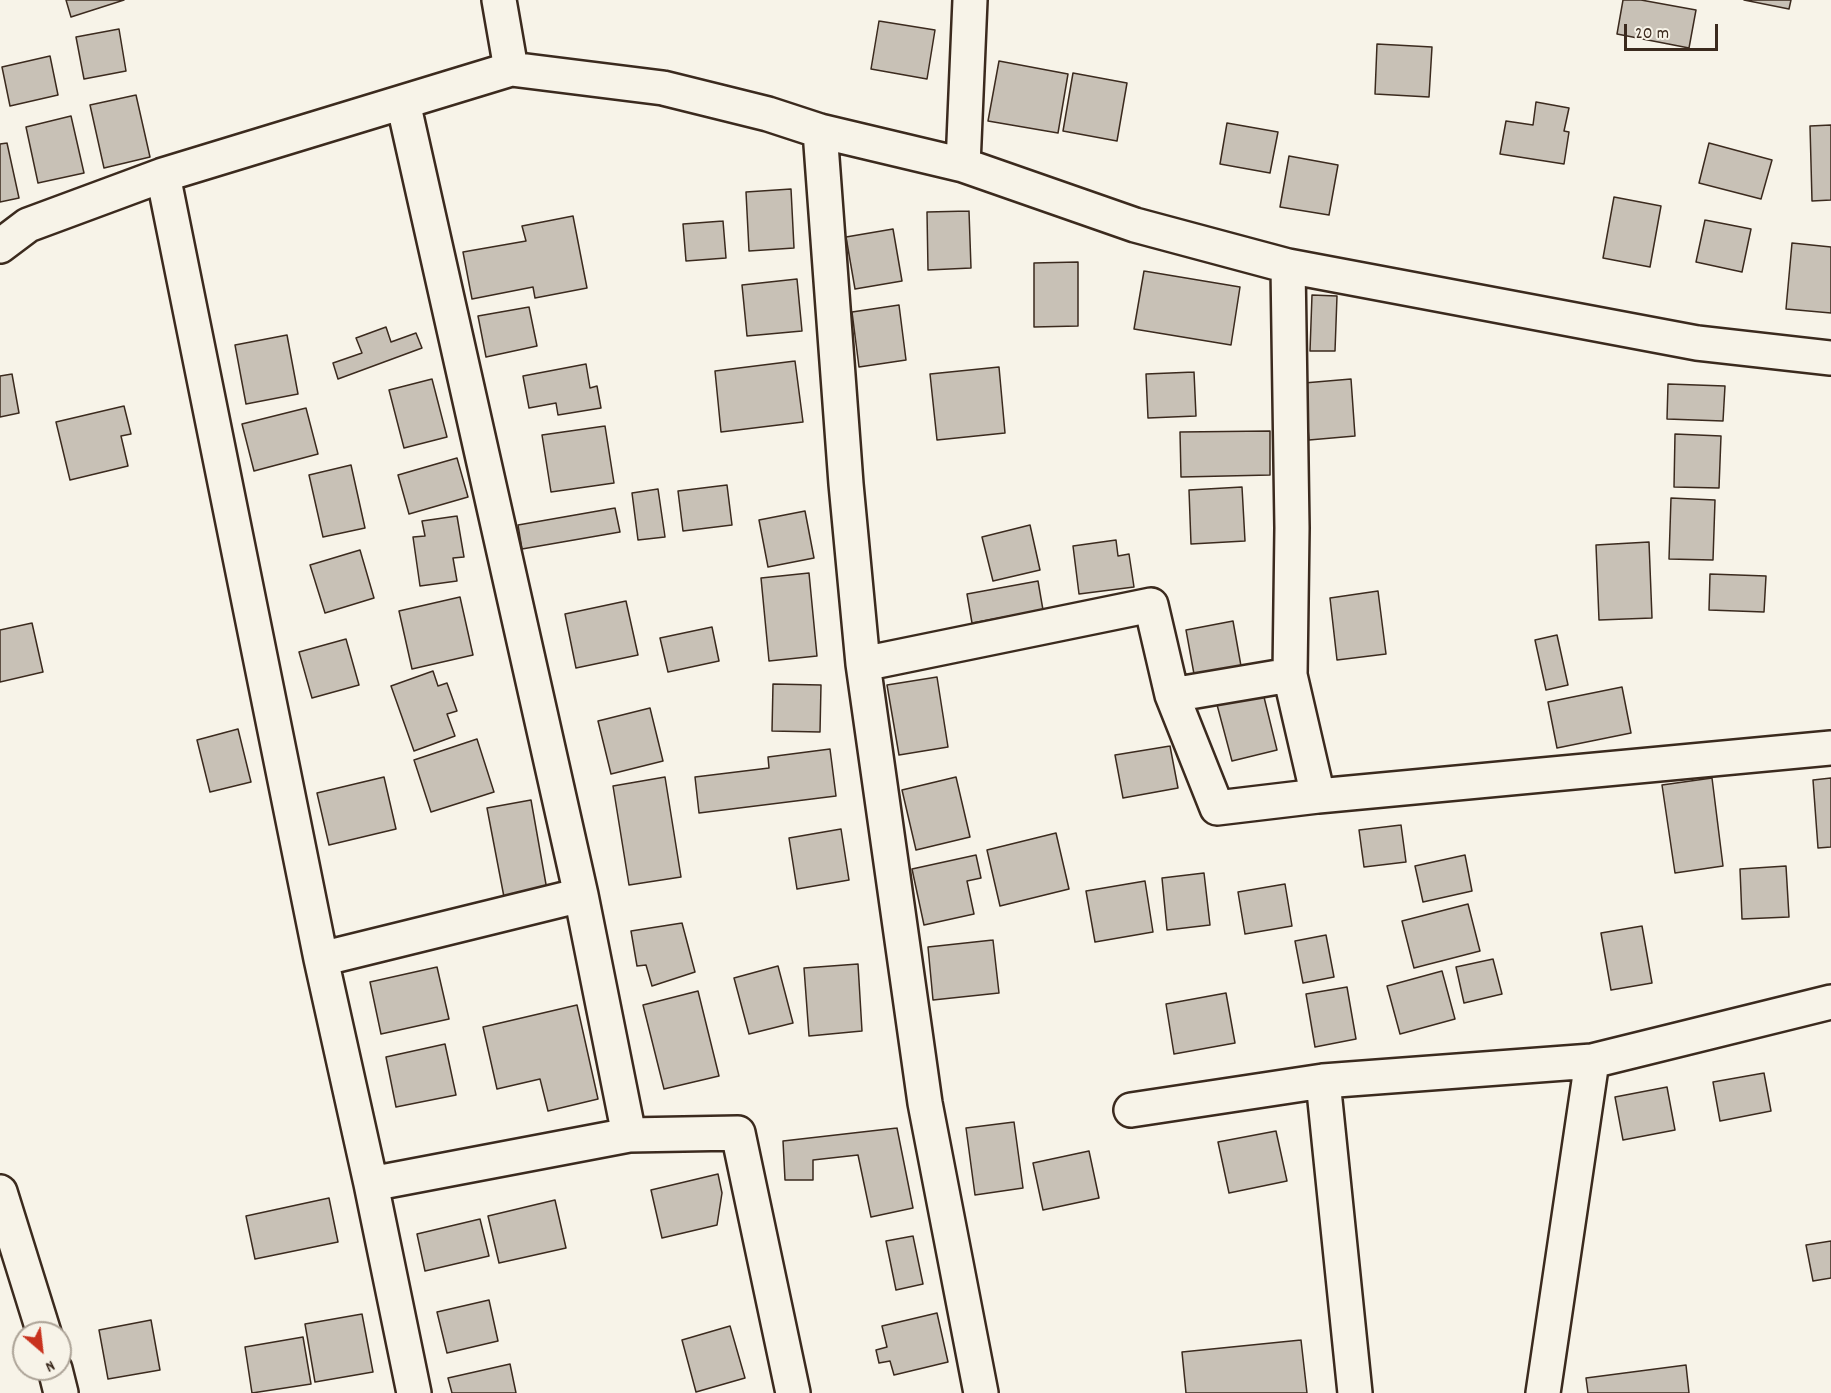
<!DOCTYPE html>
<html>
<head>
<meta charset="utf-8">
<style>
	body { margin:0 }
	#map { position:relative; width:1831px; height:1393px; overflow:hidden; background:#f7f3e8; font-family:Dekko,sans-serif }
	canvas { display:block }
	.north { position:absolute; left:12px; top:1321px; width:60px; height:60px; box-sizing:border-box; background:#f7f3e8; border:2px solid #aca397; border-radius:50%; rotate:152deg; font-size:16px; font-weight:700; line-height:24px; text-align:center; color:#3b2a1e }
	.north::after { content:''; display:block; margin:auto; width:21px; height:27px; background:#c8321e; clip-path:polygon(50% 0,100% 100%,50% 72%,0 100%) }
	.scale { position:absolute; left:1624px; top:24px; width:94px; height:27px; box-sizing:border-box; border:3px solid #3b2a1e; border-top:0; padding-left:8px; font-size:18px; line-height:21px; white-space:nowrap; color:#3b2a1e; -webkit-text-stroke:4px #f7f3e8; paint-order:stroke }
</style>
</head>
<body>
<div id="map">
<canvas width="1831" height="1393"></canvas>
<div class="north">N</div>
<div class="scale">20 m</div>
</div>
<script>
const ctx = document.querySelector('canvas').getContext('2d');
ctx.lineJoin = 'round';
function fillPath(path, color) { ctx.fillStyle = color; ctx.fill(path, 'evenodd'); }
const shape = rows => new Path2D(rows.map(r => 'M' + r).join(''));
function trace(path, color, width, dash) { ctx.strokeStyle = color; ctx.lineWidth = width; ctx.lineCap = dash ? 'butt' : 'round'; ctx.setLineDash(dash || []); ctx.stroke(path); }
const building = shape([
	[66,0,124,0,71,17,66,0],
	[1623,0,1641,0,1696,10,1689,48,1617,34,1623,0],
	[1744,0,1791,0,1789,9,1744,0],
	[879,21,935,30,927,79,871,69,879,21],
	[119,29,126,71,84,79,76,37,119,29],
	[1377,44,1432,47,1429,97,1375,94,1377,44],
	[50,56,58,95,10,106,2,67,50,56],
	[999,61,1068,74,1058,133,988,121,999,61],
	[1073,73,1127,83,1117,141,1063,131,1073,73],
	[136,95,150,157,104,168,90,105,136,95],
	[1536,102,1569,108,1564,131,1569,132,1564,164,1500,154,1506,121,1533,125,1536,102],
	[71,116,84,173,38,183,26,127,71,116],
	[1227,123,1278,132,1270,173,1220,164,1227,123],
	[1831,125,1831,200,1812,201,1810,126,1831,125],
	[7,143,19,198,0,202,0,144,7,143],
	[1709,143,1772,160,1761,199,1699,183,1709,143],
	[1289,156,1338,165,1329,215,1280,207,1289,156],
	[791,189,794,248,749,251,746,192,791,189],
	[1614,197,1661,206,1650,267,1603,258,1614,197],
	[969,211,971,268,928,270,927,212,969,211],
	[573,216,587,288,535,298,533,287,472,299,463,252,526,241,522,226,573,216],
	[1705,220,1751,229,1742,272,1696,262,1705,220],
	[723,221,726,258,686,261,683,224,723,221],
	[893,229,902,281,855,289,846,237,893,229],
	[1792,243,1831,247,1831,313,1786,309,1792,243],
	[1078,262,1078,326,1034,327,1034,263,1078,262],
	[1144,271,1240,287,1231,345,1134,329,1144,271],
	[797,279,802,331,747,336,742,285,797,279],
	[1312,295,1337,296,1335,351,1310,351,1312,295],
	[899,305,906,360,859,367,852,312,899,305],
	[529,307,537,346,486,357,478,316,529,307],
	[386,327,391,342,416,333,422,348,338,379,333,363,362,353,356,338,386,327],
	[287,335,298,394,246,404,235,345,287,335],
	[795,361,803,422,721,432,715,371,795,361],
	[586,364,590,388,597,386,601,408,558,415,556,403,529,408,523,376,586,364],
	[999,367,1005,433,937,440,930,374,999,367],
	[1194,372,1196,416,1148,418,1146,374,1194,372],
	[12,374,19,413,0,417,0,376,12,374],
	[432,379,447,437,404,448,389,390,432,379],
	[1351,379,1355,436,1309,440,1304,383,1351,379],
	[1668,384,1725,386,1723,421,1667,419,1668,384],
	[124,406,131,434,121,436,128,466,70,480,56,422,124,406],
	[306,408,318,454,254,471,242,424,306,408],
	[605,426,614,483,551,492,542,435,605,426],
	[1270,431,1270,475,1181,477,1180,432,1270,431],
	[1675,434,1721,436,1719,488,1674,487,1675,434],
	[457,458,468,497,409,514,398,475,457,458],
	[351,465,365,528,323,537,309,475,351,465],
	[727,485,732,525,683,531,678,491,727,485],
	[1242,487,1245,541,1191,544,1189,490,1242,487],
	[658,489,665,537,638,540,632,493,658,489],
	[1671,498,1715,500,1713,560,1669,559,1671,498],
	[615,508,620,532,522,549,518,525,615,508],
	[805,511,814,558,768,567,759,520,805,511],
	[457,516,464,557,453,558,457,581,420,586,413,537,425,536,422,521,457,516],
	[1030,525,1040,570,993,581,982,537,1030,525],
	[1116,540,1118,556,1129,554,1134,587,1079,594,1073,546,1116,540],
	[1649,542,1652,618,1599,620,1596,545,1649,542],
	[360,550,374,598,325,613,310,565,360,550],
	[809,573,817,656,769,661,761,578,809,573],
	[1710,574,1766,576,1764,612,1709,610,1710,574],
	[1038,581,1043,610,972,623,967,594,1038,581],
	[1378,591,1386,654,1337,660,1330,598,1378,591],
	[460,597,473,655,412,669,399,611,460,597],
	[626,601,638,655,576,668,565,614,626,601],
	[1233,621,1241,666,1194,674,1186,630,1233,621],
	[32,623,43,672,0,682,0,630,32,623],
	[712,627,719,661,668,672,660,638,712,627],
	[1557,635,1568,685,1546,690,1535,640,1557,635],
	[346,639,359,685,312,698,299,652,346,639],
	[433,671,438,686,447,683,457,711,447,714,455,736,414,751,391,686,433,671],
	[937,677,948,747,899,755,887,685,937,677],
	[773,684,821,685,820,732,772,731,773,684],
	[1622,687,1631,733,1557,748,1548,702,1622,687],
	[1262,689,1277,750,1232,761,1216,701,1262,689],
	[650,708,663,761,611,774,598,721,650,708],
	[238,729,251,782,210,792,197,740,238,729],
	[477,739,494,792,431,812,414,760,477,739],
	[1170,746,1178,788,1123,798,1115,755,1170,746],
	[830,749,836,796,699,813,695,777,769,768,768,757,830,749],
	[384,777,396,829,329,845,317,793,384,777],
	[665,777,681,877,629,885,613,786,665,777],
	[956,777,970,837,916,850,902,790,956,777],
	[1712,778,1723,866,1675,873,1662,785,1712,778],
	[1831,778,1831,847,1818,848,1813,780,1831,778],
	[531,800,547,890,504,897,487,808,531,800],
	[1401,825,1406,862,1364,867,1359,830,1401,825],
	[841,829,849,880,797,889,789,838,841,829],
	[1056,833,1069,889,1000,906,987,850,1056,833],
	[976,855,981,878,967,881,974,914,924,925,912,869,976,855],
	[1465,855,1472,891,1423,902,1415,866,1465,855],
	[1786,866,1789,917,1742,919,1740,869,1786,866],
	[1204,873,1210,925,1167,930,1162,878,1204,873],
	[1145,881,1153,932,1095,942,1086,891,1145,881],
	[1285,884,1292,926,1245,934,1238,892,1285,884],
	[1468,904,1480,951,1414,968,1402,921,1468,904],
	[682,923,695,972,652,986,646,965,637,966,631,931,682,923],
	[1642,926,1652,983,1611,990,1601,933,1642,926],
	[1326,935,1334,977,1303,983,1295,941,1326,935],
	[993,940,999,993,933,1000,928,947,993,940],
	[1493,959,1502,994,1464,1003,1456,967,1493,959],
	[858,964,862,1031,809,1036,804,968,858,964],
	[778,966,793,1023,749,1034,734,978,778,966],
	[437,967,449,1019,381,1034,370,982,437,967],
	[1442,971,1455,1019,1400,1034,1387,986,1442,971],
	[1347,987,1356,1039,1315,1047,1306,994,1347,987],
	[698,991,719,1076,664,1089,643,1005,698,991],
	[1226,993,1235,1043,1174,1054,1166,1004,1226,993],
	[577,1005,598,1099,548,1111,540,1079,497,1089,483,1027,577,1005],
	[445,1044,456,1095,396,1107,386,1057,445,1044],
	[1764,1073,1771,1111,1720,1121,1713,1082,1764,1073],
	[1667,1087,1675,1130,1623,1140,1615,1097,1667,1087],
	[1014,1122,1023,1188,975,1195,966,1128,1014,1122],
	[897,1128,913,1208,871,1217,858,1155,813,1160,813,1180,785,1180,783,1141,897,1128],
	[1276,1131,1287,1181,1229,1193,1218,1142,1276,1131],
	[1089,1151,1099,1198,1043,1210,1033,1163,1089,1151],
	[718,1174,722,1193,717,1225,662,1238,651,1190,718,1174],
	[329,1198,338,1242,255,1259,246,1216,329,1198],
	[555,1200,566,1248,499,1263,488,1216,555,1200],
	[480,1219,489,1256,425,1271,417,1234,480,1219],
	[913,1236,923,1284,896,1290,886,1241,913,1236],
	[1831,1241,1831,1278,1813,1281,1806,1245,1831,1241],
	[489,1300,498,1341,447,1353,437,1312,489,1300],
	[937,1313,948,1362,894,1375,890,1361,879,1363,876,1350,887,1347,882,1326,937,1313],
	[362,1314,373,1372,315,1382,305,1324,362,1314],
	[151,1320,160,1370,108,1379,99,1330,151,1320],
	[730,1326,745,1378,696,1392,682,1340,730,1326],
	[303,1337,311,1384,252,1393,245,1347,303,1337],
	[1301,1340,1307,1393,1186,1393,1182,1352,1301,1340],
	[510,1364,516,1393,452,1393,448,1378,510,1364],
	[1686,1365,1689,1393,1588,1393,1586,1378,1686,1365]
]);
fillPath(building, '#c8c1b6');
trace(building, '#3b2a1e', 1.5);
const street = shape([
	[499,0,511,69],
	[403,102,581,895,629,1135],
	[820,131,846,484,863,664,925,1103,981,1393],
	[963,165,970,0],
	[163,175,321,959,371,1184,414,1393],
	[0,246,28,225,163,175,511,69,663,88,768,114,820,131,963,165,1135,225,1288,266,1697,343,1831,358],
	[1288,266,1292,528,1290,675,1318,796],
	[863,664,1151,605,1172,695],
	[1290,675,1172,695,1217,808,1318,796,1831,748],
	[321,959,581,895],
	[1323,1081,1355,1393],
	[1131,1110,1323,1081,1592,1061,1831,1002],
	[371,1184,629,1135,738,1133,793,1393],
	[0,1192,44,1333],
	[55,1369,61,1393],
	[1543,1393,1592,1061]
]);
trace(street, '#3b2a1e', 38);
trace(street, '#f7f3e8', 33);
</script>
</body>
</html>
